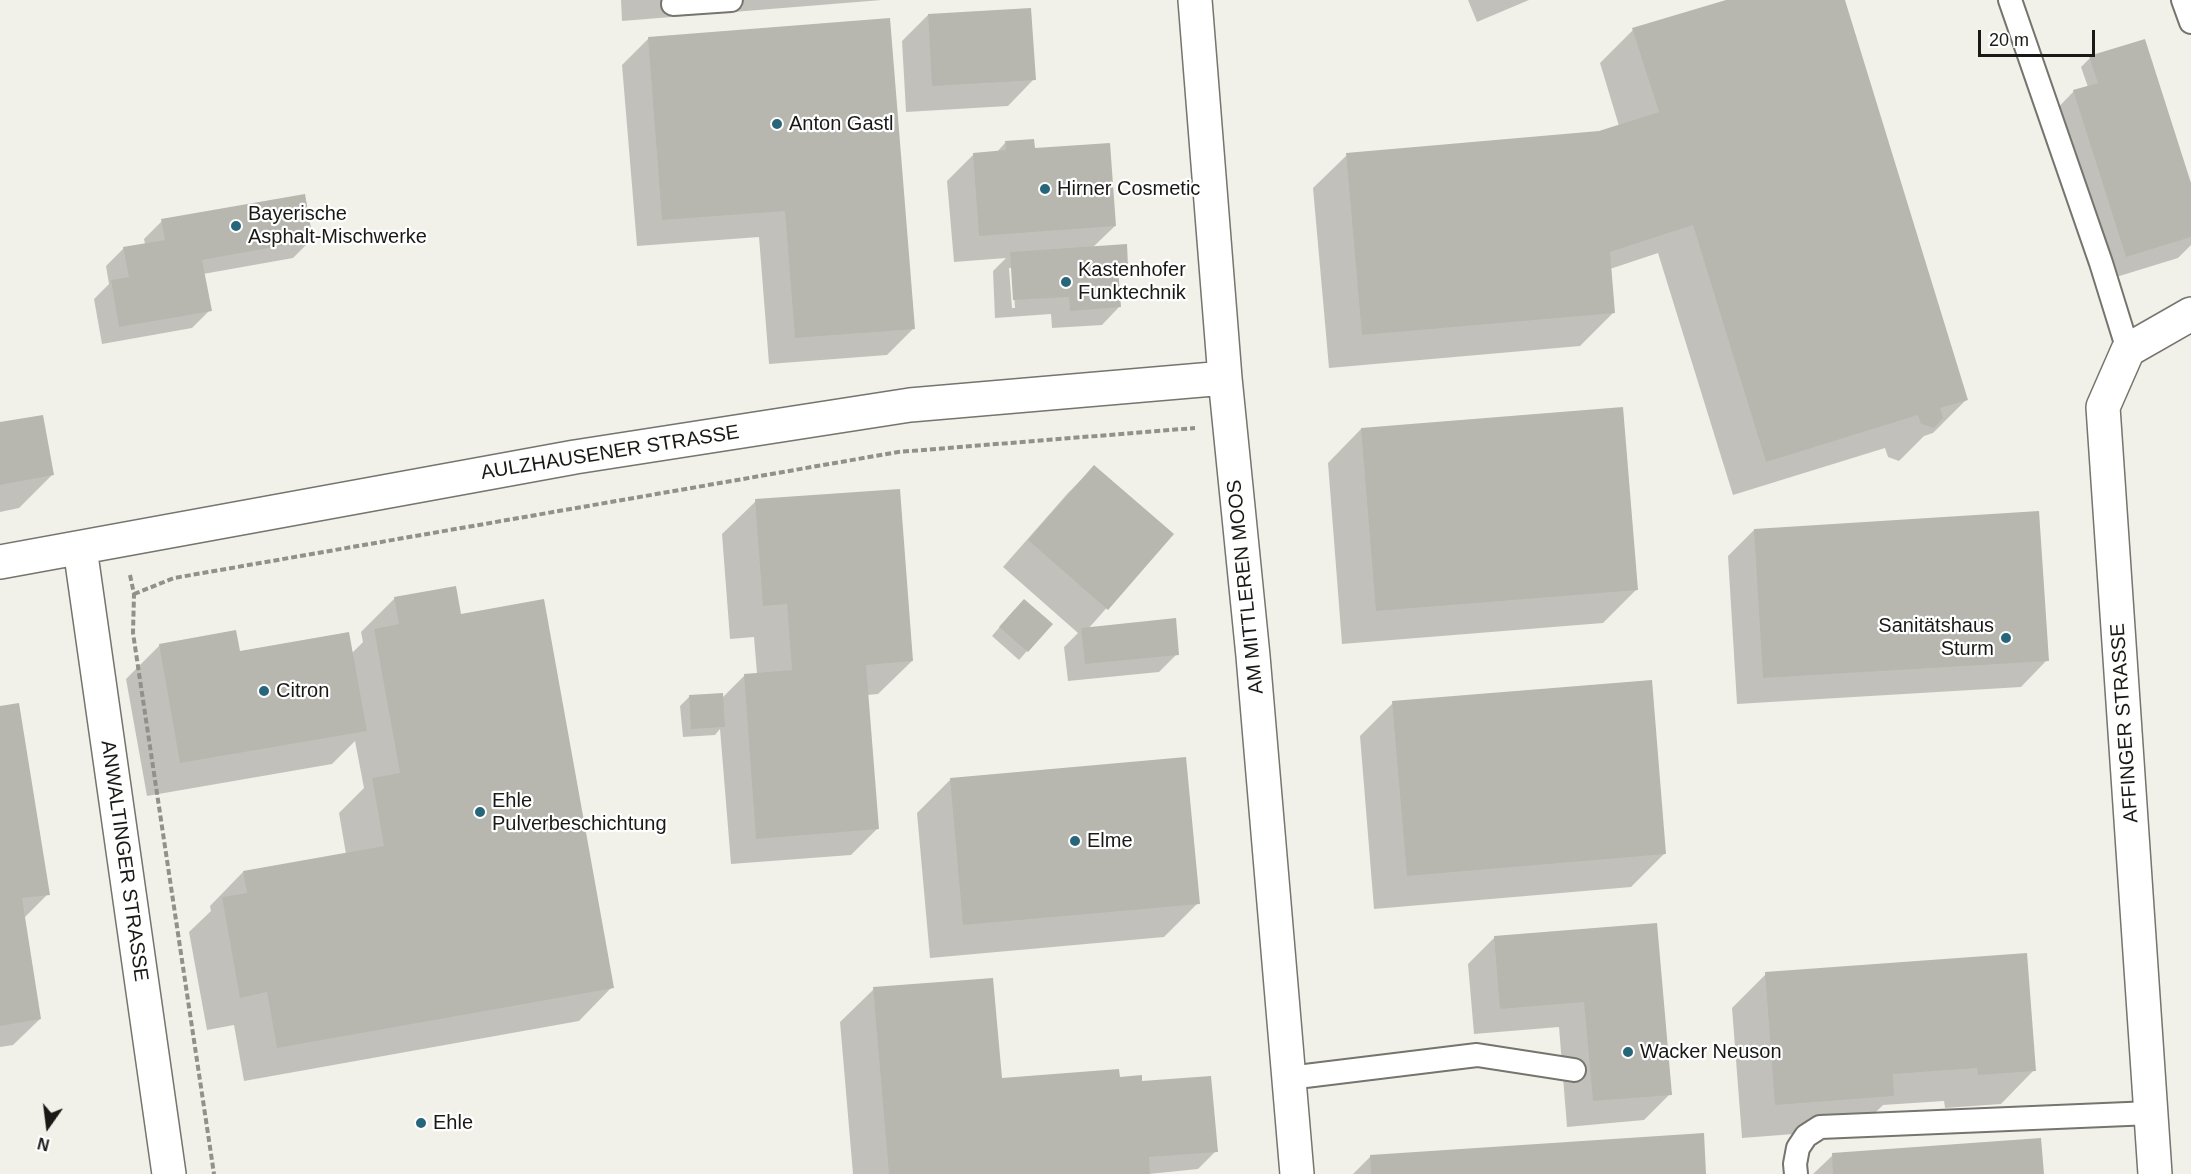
<!DOCTYPE html>
<html>
<head>
<meta charset="utf-8">
<style>
	body { margin:0 }
	#map { position:relative; width:2191px; height:1174px; overflow:hidden; background:#f2f1e9; font-family:Helvetica,sans-serif }
	canvas { display:block }
	.north { position:absolute; left:18px; top:1096px; width:60px; height:60px; -webkit-text-stroke:4px #fff; paint-order:stroke; rotate:194deg; font-size:16px; font-weight:700; line-height:24px; text-align:center; color:#191916 }
	.north::after { content:''; display:block; margin:auto; width:21px; height:27px; background:#191916; clip-path:polygon(50% 0,100% 100%,50% 72%,0 100%) }
	.scale { position:absolute; left:1978px; top:30px; width:117px; height:27px; box-sizing:border-box; border:3px solid #191916; border-top:0; padding-left:8px; font-size:18px; line-height:21px; white-space:nowrap; color:#191916; -webkit-text-stroke:4px #fff; paint-order:stroke }
</style>
</head>
<body>
<div id="map">
<canvas width="2191" height="1174"></canvas>
<div class="north">N</div>
<div class="scale">20 m</div>
</div>
<script>
const ctx = document.querySelector('canvas').getContext('2d');
ctx.lineJoin = 'round';
function fillPath(path, color) { ctx.fillStyle = color; ctx.fill(path, 'evenodd'); }
const shape = rows => new Path2D(rows.map(r => 'M' + r).join(''));
function trace(path, color, width, dash) { ctx.strokeStyle = color; ctx.lineWidth = width; ctx.lineCap = dash ? 'butt' : 'round'; ctx.setLineDash(dash || []); ctx.stroke(path); }
function label(font, color, halo, rows, align = 'center') {
  ctx.font = font + ' Helvetica,sans-serif'; ctx.lineWidth = 4.5; ctx.setLineDash([]); ctx.textBaseline = 'middle'; ctx.strokeStyle = halo; ctx.fillStyle = color; for (const [text, x, y, turn = 0] of rows) {
    ctx.save(); ctx.translate(x, y); ctx.rotate((+turn || 0) * Math.PI / 180); ctx.textAlign = isNaN(turn) ? turn : align; if (halo) ctx.strokeText(text, 0, 0); ctx.fillText(text, 0, 0); ctx.restore();
  }
}
fillPath(shape([
	[621,0,882,0,622,21],
	[1468,0,1529,0,1477,22],
	[1731,0,1844,0,1967,399,1933,433,1924,436,1899,461,1888,457,1885,448,1733,495,1658,253,1610,269,1614,312,1580,346,1329,368,1313,188,1347,155,1599,133,1619,126,1600,63,1633,30],
	[928,15,1034,79,1008,106,906,112,902,41],
	[649,38,913,329,887,355,769,364,759,237,637,246,622,65],
	[2090,58,2191,188,2191,245,2178,258,2100,282,2048,118,2074,91,2088,87,2081,67],
	[1005,143,1034,150,1115,226,1092,248,1127,266,1117,276,1120,306,1102,325,1052,328,1051,314,995,318,993,271,1006,258,954,262,947,181,974,154,996,153],
	[1009,268,1012,268,1015,308,1012,308],
	[162,221,311,240,293,258,203,274,210,310,192,328,102,344,94,299,109,284,106,266,124,248,145,244,144,239],
	[0,424,52,475,19,508,0,512],
	[1361,429,1636,590,1603,623,1342,644,1328,463],
	[1094,467,1172,534,1088,629,1177,654,1159,672,1068,681,1064,647,1078,633,1003,567,1068,493],
	[756,501,912,661,878,694,867,695,877,829,851,855,731,864,720,729,715,735,683,737,680,706,689,697,722,698,745,675,757,674,754,637,730,639,722,534],
	[1754,530,2047,660,2021,687,1737,704,1728,556],
	[395,598,460,615,612,987,579,1021,244,1081,234,1025,207,1030,189,932,211,911,210,906,243,872,346,854,339,813,364,788,355,741,332,764,147,796,126,679,160,645,239,653,352,653,363,642,361,632],
	[1015,609,1027,651,1019,660,992,636],
	[1393,703,1664,854,1631,887,1374,909,1360,736],
	[0,708,48,894,24,918,40,1019,13,1045,0,1047],
	[950,780,1198,903,1164,937,930,958,917,813],
	[1656,924,1670,1094,1644,1120,1567,1127,1559,1027,1474,1034,1468,964,1494,938],
	[1766,974,2034,1070,2001,1104,1945,1108,1944,1101,1883,1105,1859,1129,1742,1138,1732,1008],
	[874,989,1000,1080,1118,1079,1141,1083,1216,1151,1198,1169,1149,1174,853,1174,840,1022],
	[1833,1155,2042,1174,1813,1174],
	[1370,1157,1705,1174,1353,1174]
]), '#0003');
fillPath(shape([
	[1726,0,1845,0,1968,400,1940,408,1943,418,1934,428,1921,424,1918,415,1766,462,1693,225,1610,252,1615,313,1362,335,1346,153,1599,131,1659,112,1632,28],
	[1031,8,1036,80,932,86,928,14],
	[890,18,915,329,795,338,785,211,662,220,648,37],
	[2145,39,2191,183,2191,237,2126,257,2073,90,2098,83,2089,56],
	[1034,139,1035,148,1110,143,1116,226,979,236,973,153,1006,150,1005,141],
	[305,194,313,240,202,260,212,311,119,327,111,280,129,277,123,247,165,240,161,219],
	[1127,244,1128,267,1118,268,1121,307,1070,311,1069,297,1013,300,1010,252],
	[1623,407,1638,590,1376,611,1361,428],
	[43,415,54,475,0,485,0,422],
	[1094,465,1174,534,1108,610,1028,540],
	[900,489,913,661,866,665,879,829,756,839,744,674,792,670,787,604,763,606,755,499],
	[2039,511,2049,661,1763,678,1754,529],
	[456,586,461,614,544,599,614,988,277,1048,267,992,240,998,222,897,247,893,243,871,384,846,372,778,400,773,374,629,399,624,394,597],
	[1024,599,1053,624,1028,652,999,627],
	[1176,618,1179,655,1085,664,1081,628],
	[236,630,240,651,349,632,367,731,180,763,159,644],
	[1652,680,1666,854,1407,876,1392,701],
	[723,693,725,727,691,729,689,695],
	[19,703,50,895,22,898,41,1019,0,1026,0,706],
	[1186,757,1200,904,963,925,950,778],
	[1657,923,1672,1095,1593,1101,1584,1002,1500,1009,1494,936],
	[2027,953,2036,1071,1978,1075,1977,1068,1893,1074,1894,1096,1775,1105,1765,972],
	[993,978,1002,1078,1119,1069,1120,1077,1142,1075,1142,1081,1211,1076,1218,1152,1149,1157,1150,1174,889,1174,873,987],
	[1704,1133,1706,1174,1371,1174,1370,1155],
	[2041,1138,2044,1174,1833,1174,1832,1153]
]), '#b7b6af');
const service = shape([
	[2010,0,2101,263,2128,350],
	[2183,0,2191,22],
	[673,4,731,0],
	[1289,1078,1477,1055,1574,1070],
	[1796,1174,1795,1164,1798,1148,1806,1136,1820,1127,2151,1113]
]);
const minor = shape([
	[1195,0,1225,378,1253,656,1297,1174],
	[80,548,169,1174],
	[0,562,575,457,910,405,1225,378],
	[2155,1174,2103,407,2128,350,2191,314]
]);
trace(service, '#75746d', 26);
trace(minor, '#75746d', 36);
trace(shape([
	[130,575,134,594,133,633,214,1174],
	[134,594,174,578,898,452,1195,428]
]), '#91908a', 4, [6, 3]);
trace(service, '#fff', 22);
trace(minor, '#fff', 33);
for (const [x, y, r, color] of [
	[777,124,6,"#26657a"],
	[1045,189,6,"#26657a"],
	[236,226,6,"#26657a"],
	[1066,282,6,"#26657a"],
	[2006,638,6,"#26657a"],
	[264,691,6,"#26657a"],
	[480,812,6,"#26657a"],
	[1075,841,6,"#26657a"],
	[1628,1052,6,"#26657a"],
	[421,1123,6,"#26657a"]
]) { const dot = new Path2D(); dot.arc(x, y, r, 0, 2 * Math.PI); ctx.fillStyle = color; ctx.fill(dot); trace(dot, '#fff', 2); }
label('20px', '#191916', '#fff', [
	["Anton Gastl",789,124],
	["Hirner Cosmetic",1057,189],
	["Bayerische",248,214],
	["Asphalt-Mischwerke",248,237],
	["Kastenhofer",1078,270],
	["Funktechnik",1078,293],
	["Sanitätshaus",1994,626,"right"],
	["Sturm",1994,649,"right"],
	["Citron",276,691],
	["Ehle",492,801],
	["Pulverbeschichtung",492,824],
	["Elme",1087,841],
	["Wacker Neuson",1640,1052],
	["Ehle",433,1123]
], 'left');
label('20px', '#191916', '#fff', [
	["AULZHAUSENER STRASSE",610,453,-9],
	["AM MITTLEREN MOOS",1246,587,-96],
	["AFFINGER STRASSE",2125,723,-94],
	["ANWALTINGER STRASSE",124,861,82]
]);
</script>
</body>
</html>
